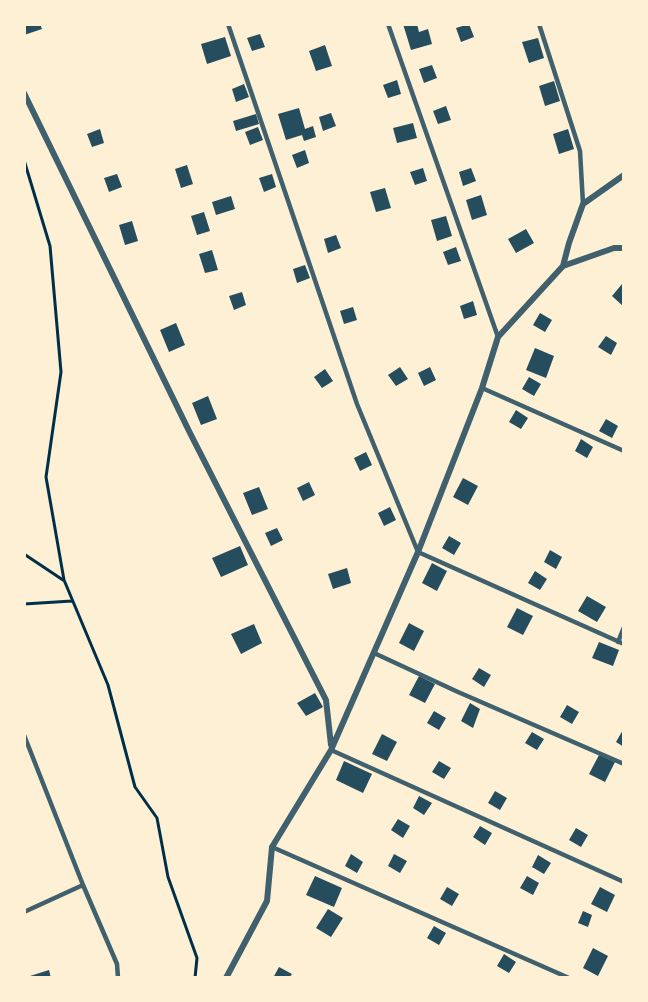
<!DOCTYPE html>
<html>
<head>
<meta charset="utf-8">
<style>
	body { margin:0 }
	#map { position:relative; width:648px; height:1002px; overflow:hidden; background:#fdf0d5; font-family:Lato,sans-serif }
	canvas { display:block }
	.frame { position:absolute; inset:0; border:26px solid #fdf0d5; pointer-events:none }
</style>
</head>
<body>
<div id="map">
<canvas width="648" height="1002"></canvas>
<div class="frame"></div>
</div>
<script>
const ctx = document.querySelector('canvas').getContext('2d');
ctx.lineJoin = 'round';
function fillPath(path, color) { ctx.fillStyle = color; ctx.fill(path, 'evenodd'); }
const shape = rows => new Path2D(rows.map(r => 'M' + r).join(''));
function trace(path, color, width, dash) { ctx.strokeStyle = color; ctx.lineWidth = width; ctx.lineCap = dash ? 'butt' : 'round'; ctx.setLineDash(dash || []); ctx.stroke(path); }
fillPath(shape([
	[24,24,40,24,42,29,24,35],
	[403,24,417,24,419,32,428,29,432,44,411,50],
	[469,24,474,37,461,42,456,28],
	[260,34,265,47,252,51,247,38],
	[225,37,231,56,207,64,201,44],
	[538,38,544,58,529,63,522,42],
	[325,45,332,66,316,71,309,51],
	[432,65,437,78,424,83,419,69],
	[397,80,401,94,388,98,383,85],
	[554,81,560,101,545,106,539,86],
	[244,84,249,97,236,102,232,89],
	[446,106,451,120,438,124,433,111],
	[299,108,305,129,313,126,316,137,304,141,302,135,286,140,278,114],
	[331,113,336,126,323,131,319,117],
	[256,114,259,124,236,131,233,121],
	[413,123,417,138,397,143,393,128],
	[258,127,263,140,250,145,245,132],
	[100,129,104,143,92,147,87,134],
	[568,129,574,149,559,154,553,134],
	[305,150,309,163,297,168,292,155],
	[187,165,193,184,181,188,175,169],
	[423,168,427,181,415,185,410,172],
	[471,168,476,181,463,186,459,172],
	[117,174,122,187,109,192,104,178],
	[272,174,276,187,264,192,259,178],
	[385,188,391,208,376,212,370,192],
	[481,195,487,215,472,220,466,200],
	[231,196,235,209,216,215,212,202],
	[204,212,210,231,197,235,191,216],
	[446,216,452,236,437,241,431,220],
	[132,221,138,241,125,245,119,225],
	[526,229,534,243,516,253,508,239],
	[336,235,341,248,328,253,324,239],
	[456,247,461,261,448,265,443,252],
	[212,250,218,270,205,273,199,254],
	[305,265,310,278,297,283,293,269],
	[622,284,624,286,624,307,612,296],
	[242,292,246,305,234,310,229,296],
	[473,301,477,315,464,319,460,306],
	[353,307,357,320,344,324,340,311],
	[540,313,552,320,545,332,533,325],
	[176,323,185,345,169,352,160,330],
	[606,336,617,343,611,355,598,347],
	[535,348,554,356,546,378,526,370],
	[400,367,408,379,396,386,388,375],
	[430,367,436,380,424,386,418,373],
	[325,369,333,381,322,388,314,377],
	[529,377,541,384,534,396,522,389],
	[208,396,217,419,201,425,192,403],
	[516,410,528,418,521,429,509,422],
	[606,419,618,426,612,438,599,431],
	[581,439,593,447,587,458,575,451],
	[366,452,372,465,360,471,354,458],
	[463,478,478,486,468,505,453,497],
	[309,482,315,495,303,501,297,488],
	[259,487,268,509,252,515,243,493],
	[390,507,396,520,384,526,378,513],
	[277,528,283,540,271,546,265,533],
	[449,536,461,543,454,555,442,548],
	[240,546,248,565,221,577,212,558],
	[550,550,562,557,556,569,544,562],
	[432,563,447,571,437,591,422,583],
	[347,568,351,583,333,589,328,574],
	[535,571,547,579,540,590,528,583],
	[587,596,606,607,597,622,578,611],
	[517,608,533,616,523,635,507,627],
	[409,623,424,631,414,651,399,643],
	[254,624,262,643,241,654,231,634],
	[599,642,619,650,613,666,592,658],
	[479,668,491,675,484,687,472,679],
	[419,676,435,684,425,703,409,695],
	[315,693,323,707,306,716,297,703],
	[470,703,480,709,473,728,461,721],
	[567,705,579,712,572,724,560,717],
	[434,711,446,718,439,730,427,723],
	[624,728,624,747,616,742],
	[532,732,544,739,537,750,525,743],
	[382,734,397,742,387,761,372,754],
	[599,755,615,762,605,782,589,774],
	[344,761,372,774,363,793,336,780],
	[439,761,451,768,444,779,432,772],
	[495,791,507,798,500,810,488,803],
	[419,796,432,803,424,815,413,808],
	[398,819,410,826,403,838,391,830],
	[480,826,492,833,485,845,473,837],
	[576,828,588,835,581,847,569,840],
	[351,854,363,862,357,873,345,866],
	[394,854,407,861,400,873,388,866],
	[538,855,551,863,544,874,532,867],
	[315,876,342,888,334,907,306,895],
	[527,876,539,883,533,895,520,888],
	[447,887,459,894,452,906,440,899],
	[600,887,615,895,607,912,591,904],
	[328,909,343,918,331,937,316,928],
	[583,911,592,915,588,927,578,923],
	[434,926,446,933,439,945,427,938],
	[593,948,608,956,598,976,583,968],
	[504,954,516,962,509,973,497,966],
	[279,967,292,974,289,978,273,978],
	[49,970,51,978,30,978,30,976]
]), '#264d5e');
trace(shape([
	[24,160,50,246,61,372,46,477,64,580,108,685,135,787,157,818,168,877,197,958,195,978],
	[24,554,63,580],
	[24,604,72,601]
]), '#003049', 3);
trace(shape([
	[228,24,357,404,418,552,624,644],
	[388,24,498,337],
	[539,24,580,151,583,204],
	[482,388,624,451],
	[618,642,624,627],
	[374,653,458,692,624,764],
	[24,735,83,885,117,964,118,978],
	[331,750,624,882],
	[272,847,569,978],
	[24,912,83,885]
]), '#3f606c', 4.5);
trace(shape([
	[24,93,190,433,326,700,331,745],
	[563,266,614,248,624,248],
	[226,978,267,901,272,847,331,750,418,552,482,388,498,337,563,266,569,243,583,204,624,175]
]), '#3f606c', 6);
</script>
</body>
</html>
